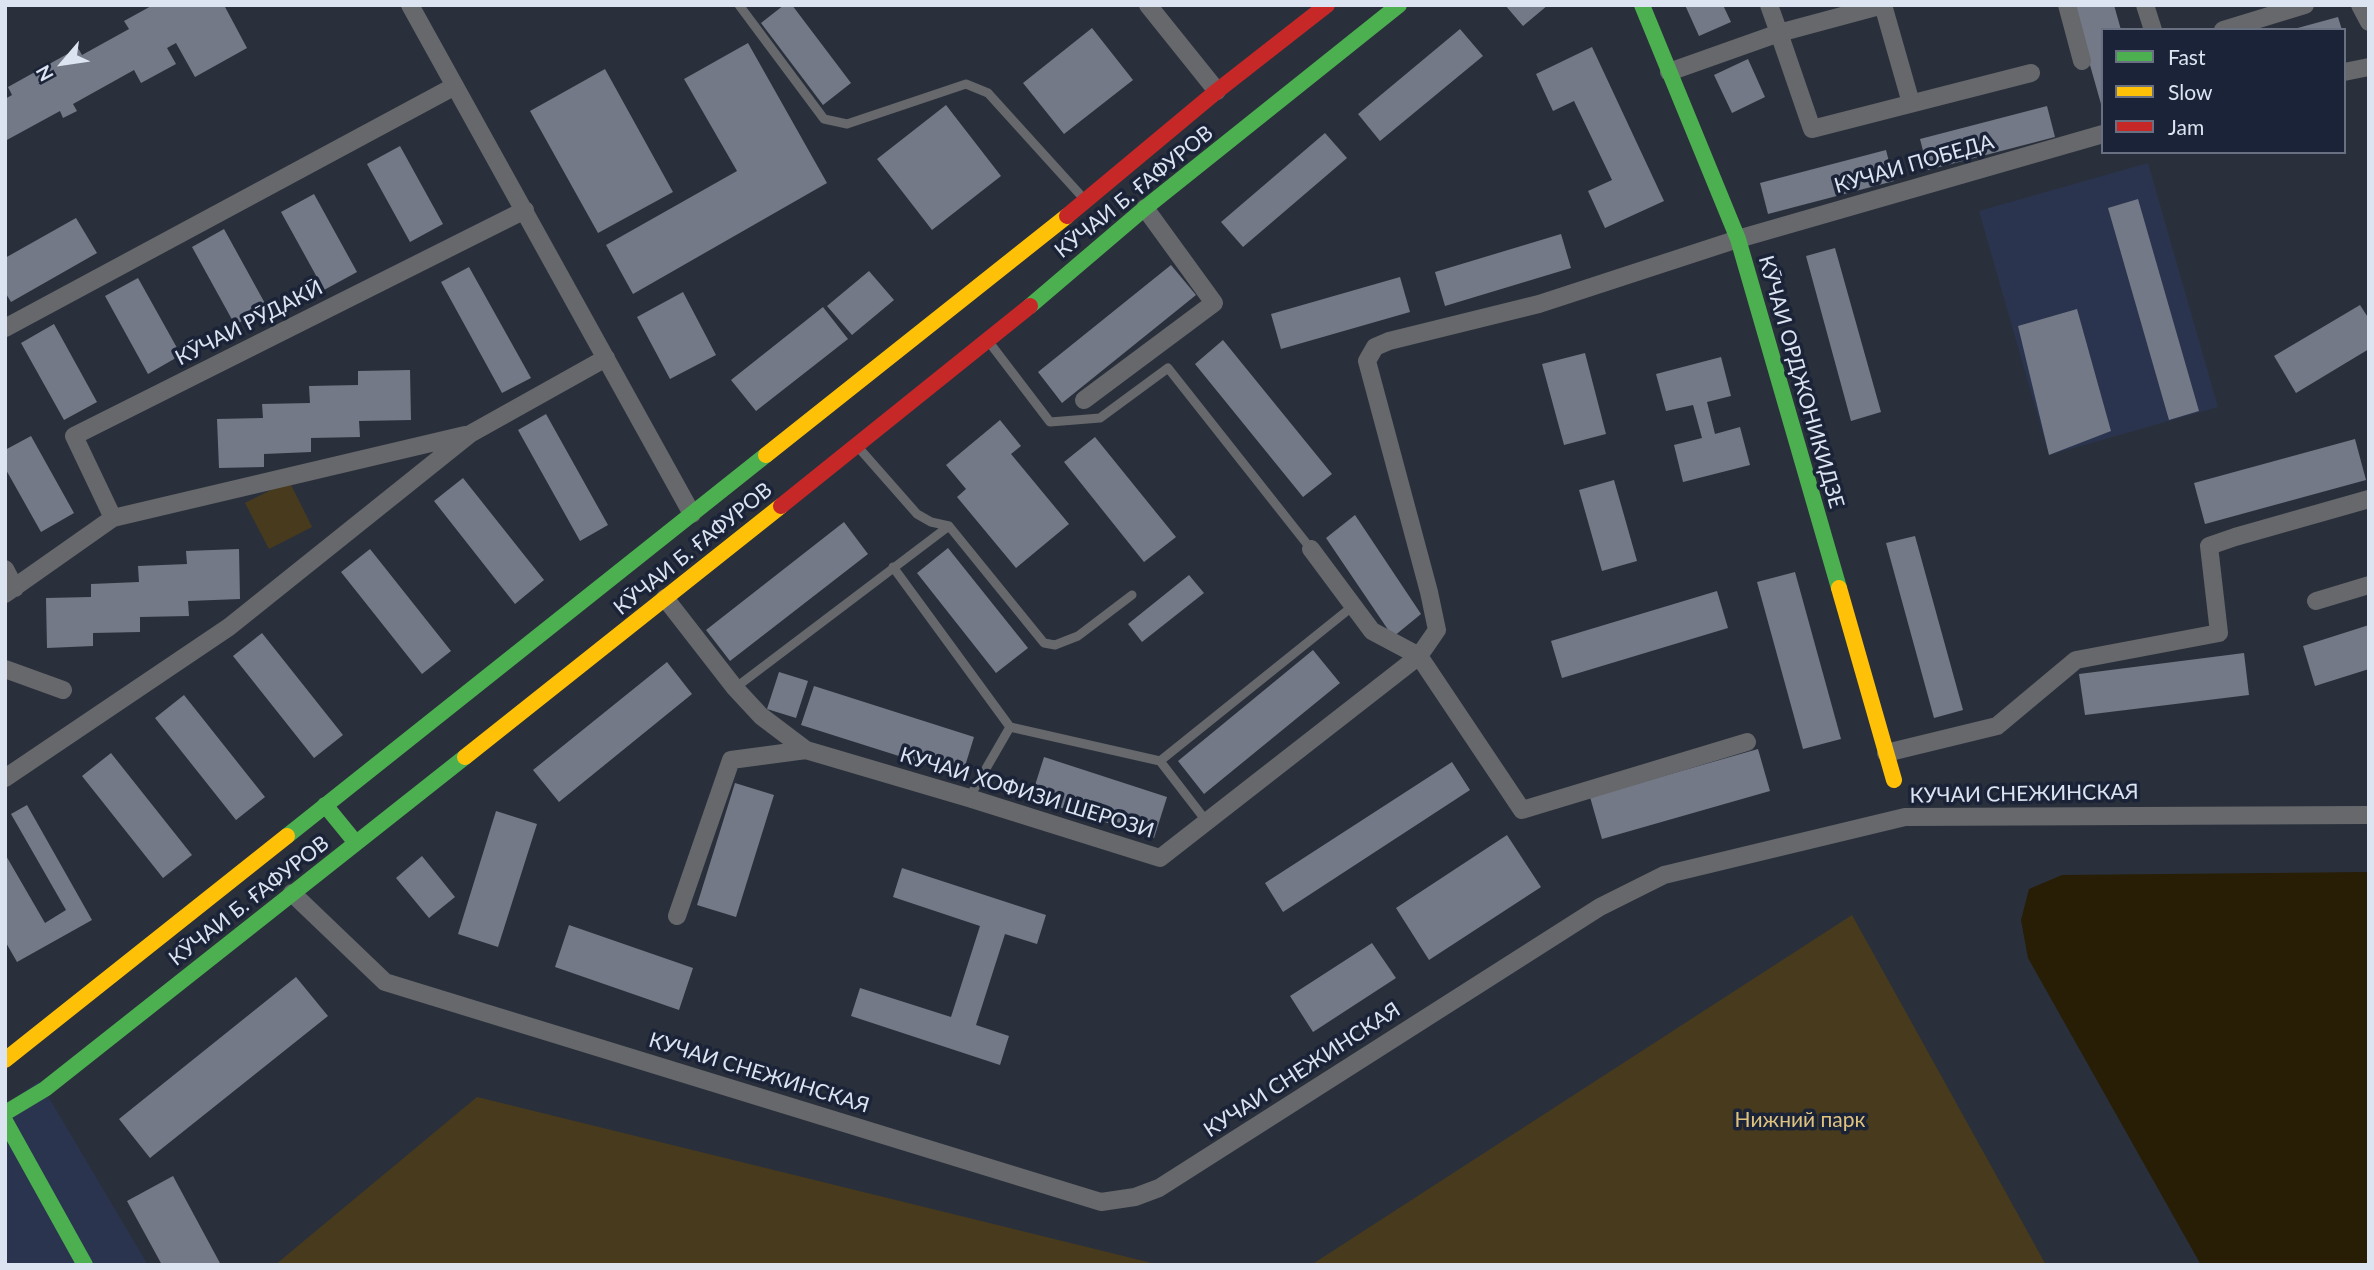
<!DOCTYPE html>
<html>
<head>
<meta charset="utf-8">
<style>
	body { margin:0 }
	#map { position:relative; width:2374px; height:1270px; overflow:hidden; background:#2a303b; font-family:Lato,sans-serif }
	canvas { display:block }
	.frame { position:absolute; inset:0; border:7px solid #dce3f1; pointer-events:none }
	.legend { position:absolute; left:2101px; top:28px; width:245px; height:126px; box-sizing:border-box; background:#1a2337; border:2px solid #687081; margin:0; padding:9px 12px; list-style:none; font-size:21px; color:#dce3f1 }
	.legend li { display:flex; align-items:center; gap:14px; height:35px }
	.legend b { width:35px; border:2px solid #687081 }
	.north { position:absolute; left:28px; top:28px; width:70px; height:70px; -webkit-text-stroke:5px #1a2337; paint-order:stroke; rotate:241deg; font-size:19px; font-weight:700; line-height:28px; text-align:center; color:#dce3f1 }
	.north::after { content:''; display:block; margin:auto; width:24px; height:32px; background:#dce3f1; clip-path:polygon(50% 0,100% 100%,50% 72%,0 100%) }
</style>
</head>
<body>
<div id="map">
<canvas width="2374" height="1270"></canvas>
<div class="frame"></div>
<ul class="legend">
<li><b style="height:9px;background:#4caf50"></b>Fast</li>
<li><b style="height:9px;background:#ffc107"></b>Slow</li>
<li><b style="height:9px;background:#c62828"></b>Jam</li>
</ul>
<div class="north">N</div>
</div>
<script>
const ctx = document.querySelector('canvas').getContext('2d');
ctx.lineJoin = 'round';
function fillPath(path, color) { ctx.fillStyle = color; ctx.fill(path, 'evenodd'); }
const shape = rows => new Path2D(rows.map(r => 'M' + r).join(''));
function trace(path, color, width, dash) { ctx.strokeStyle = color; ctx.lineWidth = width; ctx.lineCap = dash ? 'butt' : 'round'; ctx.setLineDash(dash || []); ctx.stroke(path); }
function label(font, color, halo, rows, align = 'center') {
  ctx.font = font + ' Lato,sans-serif'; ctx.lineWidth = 7; ctx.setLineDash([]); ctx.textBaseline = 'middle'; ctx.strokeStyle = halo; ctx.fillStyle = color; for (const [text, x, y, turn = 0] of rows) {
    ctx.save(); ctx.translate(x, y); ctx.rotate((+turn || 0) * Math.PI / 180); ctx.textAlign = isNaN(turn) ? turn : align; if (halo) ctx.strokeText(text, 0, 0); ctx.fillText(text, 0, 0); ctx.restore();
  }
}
fillPath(shape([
	[2148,163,2218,407,2049,455,1979,211],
	[39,1081,148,1265,5,1265,5,1105]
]), '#2a344e');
fillPath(shape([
	[289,481,312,527,269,549,245,503],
	[1852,915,2046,1265,1311,1265],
	[477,1097,1160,1265,275,1265]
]), '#473a1d');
fillPath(shape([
	[2369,872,2369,1265,2201,1265,2028,958,2021,920,2029,889,2062,875]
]), '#281d05');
fillPath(shape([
	[153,5,224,5,247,48,195,77,176,43,167,48,176,64,141,83,134,70,73,104,77,111,63,118,60,111,5,141,5,99,12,95,8,87,78,48,82,55,129,29,124,21],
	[784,5,792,5,851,83,823,105,761,23],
	[1505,5,1548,5,1523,26],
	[1685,5,1723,5,1731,22,1699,36],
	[2073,5,2114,5,2121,30,2103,30,2103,111],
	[2338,17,2342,30,2295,30,2294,29],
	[1092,28,1133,80,1064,134,1023,83],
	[1460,29,1483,56,1380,141,1358,114],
	[748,43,827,183,633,294,606,245,737,171,684,79],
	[1592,47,1664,201,1605,228,1588,191,1612,180,1574,101,1553,111,1536,74],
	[1748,59,1765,97,1732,113,1714,75],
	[605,69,673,192,598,233,530,111],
	[946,105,1001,176,932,230,877,159],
	[2047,106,2055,137,1928,170,1920,139],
	[1325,133,1347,158,1243,247,1221,222],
	[400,146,443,224,410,242,367,164],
	[1886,150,1894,181,1768,214,1760,183],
	[314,194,357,272,324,290,281,212],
	[2138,199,2199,411,2169,420,2108,208],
	[76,218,97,253,11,302,5,292,5,258],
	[224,229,267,307,235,325,192,247],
	[1561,234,1571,268,1445,306,1435,272],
	[1835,248,1881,412,1851,421,1806,256],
	[1171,265,1196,295,1062,403,1038,372],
	[469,267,531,378,502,393,441,282],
	[869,271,894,300,852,335,827,306],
	[1400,277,1410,312,1281,349,1271,314],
	[138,278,181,355,148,374,105,296],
	[683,292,716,355,670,379,637,317],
	[2360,305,2369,319,2369,349,2296,393,2274,356],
	[823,307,848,339,756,411,731,380],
	[2077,309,2111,431,2049,455,2018,326],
	[54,324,97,402,64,420,21,343],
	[1223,340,1332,474,1303,497,1195,364],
	[1585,353,1606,434,1564,445,1542,364],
	[1721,357,1731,396,1707,402,1715,434,1740,427,1750,465,1683,482,1674,445,1702,438,1693,405,1666,411,1656,374],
	[410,370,411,420,359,421,360,437,311,438,311,452,264,454,264,467,219,468,217,419,263,418,262,404,310,403,309,386,358,385,358,371],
	[546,414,608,525,580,541,518,430],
	[1000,420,1021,446,1011,454,1069,524,1016,568,957,497,966,489,946,465],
	[31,436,74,513,41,532,5,468,5,450],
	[1095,437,1176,537,1144,562,1064,462],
	[2355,439,2366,480,2205,524,2194,483],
	[463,478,544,580,515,604,434,501],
	[1614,480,1637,561,1602,571,1579,490],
	[1355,515,1421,614,1393,637,1326,538],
	[844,522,868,554,730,661,706,630],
	[1915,536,1963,710,1934,718,1886,543],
	[948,548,1028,648,996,673,917,573],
	[239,549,240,599,188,601,189,616,140,617,140,632,93,633,93,646,47,648,46,598,91,597,91,584,139,582,138,566,187,564,186,551],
	[370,549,451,651,422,674,341,572],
	[1795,572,1841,739,1803,749,1757,582],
	[1189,575,1204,593,1142,642,1128,624],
	[1717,591,1728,628,1562,678,1551,641],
	[2369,625,2369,669,2315,686,2303,646],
	[262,633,343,735,314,758,233,656],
	[1313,650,1340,683,1204,794,1178,761],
	[2244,653,2249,695,2085,715,2079,674],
	[667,662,692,694,559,802,533,770],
	[779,672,808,681,796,718,767,709],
	[814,686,974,737,962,776,801,725],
	[184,695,265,797,236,820,155,718],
	[1758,749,1770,791,1602,839,1590,797],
	[111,753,192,855,163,878,82,776],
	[1044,757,1167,797,1154,838,1031,798],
	[1452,762,1470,790,1283,912,1265,883],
	[735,783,774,795,736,917,697,905],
	[27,805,92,920,17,962,5,941,5,854,45,923,66,910,11,814],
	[496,811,537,824,498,947,458,934],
	[1507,835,1541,887,1429,960,1396,908],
	[422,856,455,897,429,918,396,878],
	[902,868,1046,915,1037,944,1005,934,976,1025,1009,1036,1000,1065,851,1016,860,988,951,1017,980,926,893,897],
	[569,925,693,968,679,1010,555,967],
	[1372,943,1396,978,1313,1032,1290,996],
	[296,977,328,1016,150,1158,119,1119],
	[173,1176,221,1265,162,1265,127,1201]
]), '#737986');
trace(shape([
	[739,5,824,119,847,124,966,84,988,93,1085,200],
	[989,342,1050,422,1100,418,1168,368,1311,549],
	[858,447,917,514,931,522,949,526,1044,643,1055,645,1078,636,1132,595],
	[893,567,1010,727,1160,761,1353,606],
	[735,688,949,526],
	[1160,761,1207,822],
	[969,798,1010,727]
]), '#66686c', 9);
trace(shape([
	[410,5,692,514],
	[1148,5,1217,91],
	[1769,5,1779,33,1883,5],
	[1883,5,1911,103],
	[2067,5,2082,61],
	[2145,5,2153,30],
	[2360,5,2369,22],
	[2223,30,2305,5],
	[1669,72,1779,33,1812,129,2031,73],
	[2344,72,2369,67],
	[5,328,455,86],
	[1084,400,1214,303,1145,208],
	[113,518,74,436,525,210],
	[1311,549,1372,631,1419,656,1522,810,1747,742],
	[5,569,15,588],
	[5,594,113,518,465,435],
	[665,598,735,688,761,716,806,750,731,760,677,916],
	[2316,601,2369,585],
	[5,669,63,690],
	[806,750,969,798,1160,858,1419,656,1437,630,1429,592,1367,361,1375,347,1389,341,1539,304,1738,239,2103,134],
	[1886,753,1997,726,2076,660,2219,633,2209,546,2235,537,2369,499],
	[5,778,229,627,470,434,606,358],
	[292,893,385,982,1101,1202,1135,1197,1159,1188,1600,907,1664,875,1905,817,2369,815]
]), '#66686c', 18);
trace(shape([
	[1642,5,1738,239,1839,588],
	[1030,306,1145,208,1399,5],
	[325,805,356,843],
	[287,836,766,455],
	[5,1113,45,1089,465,757],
	[5,1121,85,1265]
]), '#4caf50', 16);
trace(shape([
	[766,455,1067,216],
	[1839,588,1894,780],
	[465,757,781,506],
	[5,1060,287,836]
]), '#ffc107', 16);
trace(shape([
	[1067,216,1217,91,1327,5],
	[781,506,1030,306]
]), '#c62828', 16);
label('21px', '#dce3f1', '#1a2337', [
	["КУЧАИ ПОБЕДА",1914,164,-16],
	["КӮЧАИ Б. ҒАФУРОВ",1134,192,-39],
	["КӮЧАИ РӮДАКӢ",249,323,-27],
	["КӮЧАИ ОРДЖОНИКИДЗЕ",1801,382,74],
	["КӮЧАИ Б. ҒАФУРОВ",693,549,-39],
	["КУЧАИ ХОФИЗИ ШЕРОЗИ",1027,793,17],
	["КУЧАИ СНЕЖИНСКАЯ",2024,794,-1],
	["КӮЧАИ Б. ҒАФУРОВ",249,901,-38],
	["КУЧАИ СНЕЖИНСКАЯ",1302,1070,-33],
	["КУЧАИ СНЕЖИНСКАЯ",759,1073,17]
]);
label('21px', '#e0c27f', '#1a2337', [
	["Нижний парк",1800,1120]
]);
</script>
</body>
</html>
